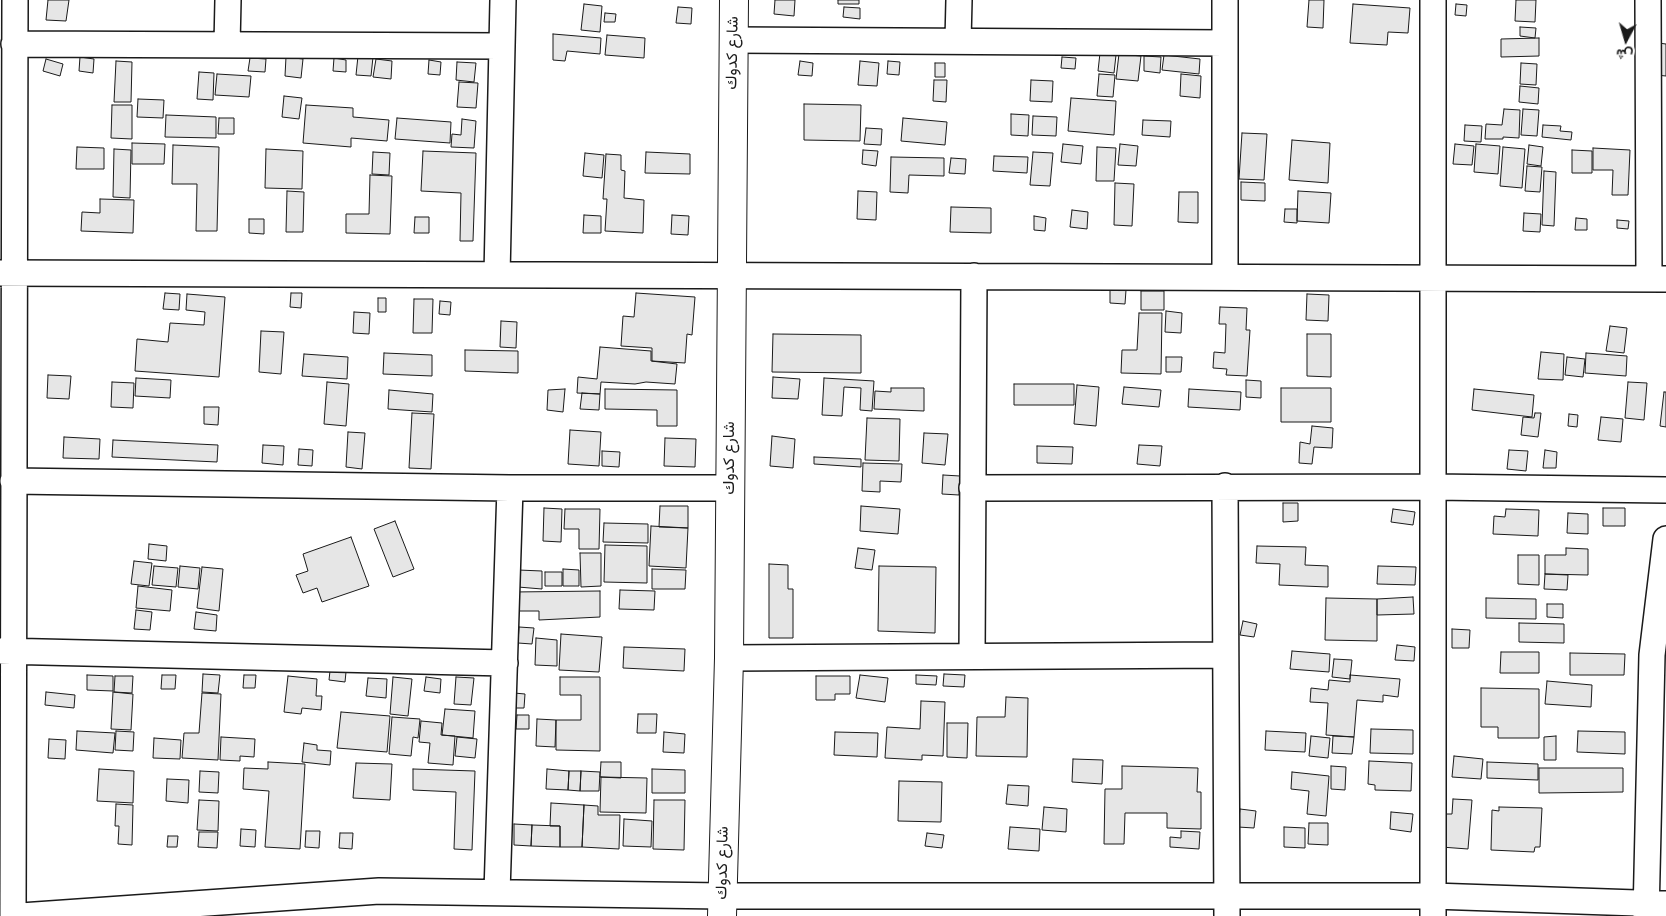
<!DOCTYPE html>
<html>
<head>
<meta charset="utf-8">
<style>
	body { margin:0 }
	#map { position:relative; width:1666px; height:916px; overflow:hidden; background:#fff; font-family:Poppins,Vazirmatn,sans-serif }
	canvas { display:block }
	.north { position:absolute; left:1601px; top:15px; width:50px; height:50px; -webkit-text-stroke:4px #fff; paint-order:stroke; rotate:186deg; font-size:14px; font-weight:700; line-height:20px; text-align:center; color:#1a1a1a }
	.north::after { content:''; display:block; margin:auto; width:18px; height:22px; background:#1a1a1a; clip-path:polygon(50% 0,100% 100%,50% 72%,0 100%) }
</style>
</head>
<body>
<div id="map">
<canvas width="1666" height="916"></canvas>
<div class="north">ش</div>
</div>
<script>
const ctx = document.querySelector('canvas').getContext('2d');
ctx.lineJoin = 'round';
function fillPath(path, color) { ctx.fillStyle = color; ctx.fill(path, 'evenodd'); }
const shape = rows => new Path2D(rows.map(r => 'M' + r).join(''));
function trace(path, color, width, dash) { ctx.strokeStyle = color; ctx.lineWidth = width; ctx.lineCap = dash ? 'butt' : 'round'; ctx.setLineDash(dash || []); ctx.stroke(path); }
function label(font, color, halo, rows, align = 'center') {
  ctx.font = font + ' Poppins,Vazirmatn,sans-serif'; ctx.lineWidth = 4; ctx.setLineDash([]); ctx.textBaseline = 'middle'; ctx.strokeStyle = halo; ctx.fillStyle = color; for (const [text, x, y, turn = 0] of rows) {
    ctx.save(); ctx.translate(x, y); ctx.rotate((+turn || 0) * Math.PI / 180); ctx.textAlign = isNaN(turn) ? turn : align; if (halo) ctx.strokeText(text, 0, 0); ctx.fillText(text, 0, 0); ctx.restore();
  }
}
const building = shape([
	[48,0,69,0,66,21,46,20,48,0],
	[775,0,795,0,794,16,774,14,775,0],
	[838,0,859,0,859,4,838,4,838,0],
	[1309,0,1324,0,1323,28,1307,27,1309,0],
	[1516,0,1536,0,1535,22,1515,21,1516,0],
	[584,4,602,6,600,32,581,30,584,4],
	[1353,4,1410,8,1408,33,1388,32,1387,45,1350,43,1353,4],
	[1456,4,1467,5,1466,16,1455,15,1456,4],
	[678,7,692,8,691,24,676,23,678,7],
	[844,7,860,8,860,19,843,17,844,7],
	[605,13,616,14,615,22,604,22,605,13],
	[1520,27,1536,28,1535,38,1520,36,1520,27],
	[553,34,601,38,600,54,567,51,565,61,553,60,553,34],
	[607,35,645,38,644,58,605,55,607,35],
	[1539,38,1539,56,1501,57,1501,39,1539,38],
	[1658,43,1666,44,1666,76,1656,75,1658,43],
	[1100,53,1116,55,1114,73,1098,71,1100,53],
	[1119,54,1141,56,1138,81,1116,79,1119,54],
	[1164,55,1200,59,1199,74,1162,70,1164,55],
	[358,56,373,57,371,76,356,75,358,56],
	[1144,56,1161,57,1160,73,1144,71,1144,56],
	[80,57,94,59,93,73,79,71,80,57],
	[286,57,303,59,301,78,285,76,286,57],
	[1062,57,1076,58,1075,69,1061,68,1062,57],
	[250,58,266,59,265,72,248,71,250,58],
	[334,58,346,60,346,72,333,71,334,58],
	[46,59,63,64,60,76,43,71,46,59],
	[376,59,392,61,391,79,373,77,376,59],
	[429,60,441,62,440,75,428,74,429,60],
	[116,61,132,62,131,102,114,102,116,61],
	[800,61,813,63,812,76,798,75,800,61],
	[860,61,879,63,877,86,858,85,860,61],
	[888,61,900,62,899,75,887,74,888,61],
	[457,62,476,63,474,82,456,80,457,62],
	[935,63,945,63,945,77,935,77,935,63],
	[1521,63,1537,64,1536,85,1520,84,1521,63],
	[199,72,214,73,213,100,197,99,199,72],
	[217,74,251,76,249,97,215,95,217,74],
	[1099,74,1115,75,1113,97,1097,96,1099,74],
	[1181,74,1201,76,1200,98,1180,96,1181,74],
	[934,80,947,80,946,102,933,101,934,80],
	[1031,80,1053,81,1052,102,1030,101,1031,80],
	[459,82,478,83,476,108,457,107,459,82],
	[1520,86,1539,88,1538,104,1519,102,1520,86],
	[284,96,302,98,299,119,282,117,284,96],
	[1071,98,1116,101,1114,135,1068,131,1071,98],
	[138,99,164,100,163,118,137,117,138,99],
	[804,104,861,105,860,141,804,140,804,104],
	[112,105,132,105,132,139,111,138,112,105],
	[306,105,353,108,353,117,389,120,387,141,351,138,351,147,303,143,306,105],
	[1504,109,1520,110,1519,138,1503,137,1503,139,1485,139,1486,124,1502,125,1504,109],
	[1523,109,1539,110,1537,136,1521,135,1523,109],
	[1011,114,1029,115,1028,136,1011,135,1011,114],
	[166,115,216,117,216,138,165,137,166,115],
	[1033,116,1057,117,1056,136,1032,135,1033,116],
	[219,118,234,118,234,134,218,134,219,118],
	[397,118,451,122,450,143,395,139,397,118],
	[903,118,947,122,945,145,901,141,903,118],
	[462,119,476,121,474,148,451,147,452,134,461,135,462,119],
	[1143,120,1171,121,1170,137,1142,135,1143,120],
	[1465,125,1482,126,1481,142,1464,141,1465,125],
	[1543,125,1561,126,1560,131,1572,132,1571,140,1542,137,1543,125],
	[866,128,882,129,881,145,864,144,866,128],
	[1242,133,1267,134,1264,180,1239,179,1242,133],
	[1292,140,1330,143,1328,183,1289,180,1292,140],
	[132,143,165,144,164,164,132,164,132,143],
	[1063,144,1083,146,1081,164,1061,162,1063,144],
	[1120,144,1138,146,1136,166,1118,165,1120,144],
	[1455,144,1474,146,1472,165,1453,164,1455,144],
	[1476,144,1500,146,1498,174,1474,172,1476,144],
	[173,145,219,147,217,231,196,231,197,184,172,184,173,145],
	[1529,145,1543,147,1541,166,1527,164,1529,145],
	[77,147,104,148,104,169,76,169,77,147],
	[1097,147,1116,148,1114,181,1096,181,1097,147],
	[1503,147,1525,149,1522,188,1500,186,1503,147],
	[1593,148,1630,150,1628,195,1612,195,1613,170,1593,170,1593,148],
	[114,149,131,150,130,198,113,197,114,149],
	[266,149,303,151,302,189,265,188,266,149],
	[863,150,878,151,876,166,862,164,863,150],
	[1572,150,1592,151,1592,173,1572,173,1572,150],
	[423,151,476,153,473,241,460,241,461,193,421,191,423,151],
	[373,152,390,153,389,175,372,174,373,152],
	[646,152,690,154,690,174,645,173,646,152],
	[1033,152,1053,153,1050,186,1030,185,1033,152],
	[585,153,604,155,602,178,583,176,585,153],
	[606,154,621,155,621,170,625,171,624,198,644,200,643,233,605,231,607,199,603,199,606,154],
	[994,156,1028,157,1027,173,993,171,994,156],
	[891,157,944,158,944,176,909,175,908,193,890,192,891,157],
	[951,158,966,159,965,174,949,173,951,158],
	[1527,166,1542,167,1540,192,1525,191,1527,166],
	[1544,171,1556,172,1554,226,1542,225,1544,171],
	[370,175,392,176,390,234,346,233,346,214,369,214,370,175],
	[1241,182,1265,183,1265,201,1241,200,1241,182],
	[1115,183,1134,184,1132,226,1114,225,1115,183],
	[287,191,304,192,303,232,286,232,287,191],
	[858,191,877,192,876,220,857,219,858,191],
	[1298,191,1331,193,1329,223,1297,221,1298,191],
	[1179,192,1198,192,1198,223,1178,222,1179,192],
	[100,199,134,200,133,233,81,231,82,212,100,213,100,199],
	[951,207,991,208,991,233,950,232,951,207],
	[1285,209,1297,209,1297,223,1284,222,1285,209],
	[1072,210,1088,212,1087,229,1070,227,1072,210],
	[1524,213,1541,214,1540,232,1523,231,1524,213],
	[584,215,601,216,601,233,583,233,584,215],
	[672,215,689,216,688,235,671,234,672,215],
	[1034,216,1046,218,1045,231,1034,230,1034,216],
	[415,217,429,217,429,233,414,233,415,217],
	[1576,218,1587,219,1587,230,1575,230,1576,218],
	[249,219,264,219,264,234,249,233,249,219],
	[1617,220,1629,221,1628,229,1617,228,1617,220],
	[1110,290,1126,290,1125,304,1110,303,1110,290],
	[1141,291,1164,291,1164,310,1141,310,1141,291],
	[165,293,180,294,179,310,163,309,165,293],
	[291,293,302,293,301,308,290,307,291,293],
	[636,293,695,297,692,335,687,334,685,363,652,361,652,348,621,346,623,316,634,317,636,293],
	[187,294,225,297,219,377,135,371,137,339,168,342,170,323,204,325,205,312,186,310,187,294],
	[1307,294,1329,295,1328,321,1306,320,1307,294],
	[378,298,386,298,386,312,378,312,378,298],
	[414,299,433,299,432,333,413,333,414,299],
	[440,301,451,302,450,315,439,314,440,301],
	[1220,307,1247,308,1246,330,1250,330,1247,376,1226,375,1227,369,1213,368,1214,352,1225,353,1226,324,1219,324,1220,307],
	[1166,311,1182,313,1181,333,1165,332,1166,311],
	[354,312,370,313,369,334,353,333,354,312],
	[1139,313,1162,313,1161,374,1121,373,1122,350,1137,350,1139,313],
	[501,321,517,322,516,348,500,347,501,321],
	[1610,326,1627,328,1624,353,1606,351,1610,326],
	[261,331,284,332,281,374,259,372,261,331],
	[773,334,861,335,861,373,772,372,773,334],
	[1307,334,1331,334,1331,377,1307,376,1307,334],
	[600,347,651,351,651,361,677,364,675,384,646,382,635,384,601,382,600,394,577,393,578,377,597,379,600,347],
	[465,350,518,351,518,373,465,371,465,350],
	[1541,352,1564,354,1563,380,1538,379,1541,352],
	[384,353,432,355,432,376,383,374,384,353],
	[1586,353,1627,356,1626,376,1585,373,1586,353],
	[304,354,348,357,347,379,302,376,304,354],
	[1166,357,1182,357,1181,372,1166,372,1166,357],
	[1567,357,1585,359,1583,377,1565,375,1567,357],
	[48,375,71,376,69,399,47,398,48,375],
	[773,377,800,379,798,399,772,398,773,377],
	[136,378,171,380,170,398,135,396,136,378],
	[824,378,874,381,872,411,860,410,861,388,844,387,842,416,822,415,824,378],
	[1246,380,1261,381,1261,398,1246,397,1246,380],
	[112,382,134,383,133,408,111,407,112,382],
	[327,382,349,384,346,426,324,424,327,382],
	[1628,382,1647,383,1644,420,1625,418,1628,382],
	[1014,384,1074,384,1074,405,1014,405,1014,384],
	[1077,385,1099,387,1096,426,1074,424,1077,385],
	[1124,387,1161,390,1159,407,1122,404,1124,387],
	[891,388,924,388,924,411,874,409,875,391,891,392,891,388],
	[1281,388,1331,388,1331,422,1281,422,1281,388],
	[565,389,563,412,547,410,548,390,565,389],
	[605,389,677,390,677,426,657,426,657,410,605,409,605,389],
	[1189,389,1241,392,1240,410,1188,407,1189,389],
	[1474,389,1534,395,1532,417,1472,410,1474,389],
	[389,390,433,394,432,412,388,409,389,390],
	[1664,392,1666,392,1666,427,1660,426,1664,392],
	[582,393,600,394,599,410,580,409,582,393],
	[204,407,219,407,218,425,204,424,204,407],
	[412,413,434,414,431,469,409,468,412,413],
	[1535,413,1541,413,1538,437,1521,435,1523,417,1534,418,1535,413],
	[1569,414,1578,415,1577,427,1568,426,1569,414],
	[1601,417,1623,419,1621,442,1598,440,1601,417],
	[867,418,900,419,899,461,865,460,867,418],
	[1312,426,1333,428,1332,448,1314,447,1312,464,1299,463,1300,442,1310,444,1312,426],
	[570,430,601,432,599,466,568,464,570,430],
	[348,432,365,433,362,469,346,467,348,432],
	[924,433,948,434,945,465,922,463,924,433],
	[772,436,795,439,793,468,770,466,772,436],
	[64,437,100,439,99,459,63,458,64,437],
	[665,438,696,439,695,467,664,466,665,438],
	[113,440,218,445,217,462,112,457,113,440],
	[263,445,284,446,283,465,262,463,263,445],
	[1139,445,1162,446,1160,466,1137,464,1139,445],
	[1037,446,1073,447,1072,464,1037,463,1037,446],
	[299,449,313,450,312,466,298,465,299,449],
	[1509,450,1528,451,1526,471,1507,469,1509,450],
	[1545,450,1557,452,1556,468,1543,468,1545,450],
	[602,451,620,452,619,467,602,466,602,451],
	[814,457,861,459,861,467,814,464,814,457],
	[863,463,902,464,901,482,880,481,880,492,862,491,863,463],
	[943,475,960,476,959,495,942,494,943,475],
	[1283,503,1298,503,1298,521,1283,522,1283,503],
	[660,506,688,506,688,528,659,527,660,506],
	[861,506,900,509,898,534,860,531,861,506],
	[544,508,562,509,561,542,543,541,544,508],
	[1603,508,1625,508,1625,526,1603,526,1603,508],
	[565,509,600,509,599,549,579,549,579,529,564,529,565,509],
	[1393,509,1415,512,1413,525,1391,522,1393,509],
	[1506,509,1539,510,1538,536,1493,534,1494,516,1505,517,1506,509],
	[1568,513,1588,514,1588,534,1567,533,1568,513],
	[395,521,414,569,393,577,374,529,395,521],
	[604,523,648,524,648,543,603,542,604,523],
	[651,526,688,528,686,568,649,566,651,526],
	[351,537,369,586,322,602,317,588,303,593,296,575,308,571,303,554,351,537],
	[149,544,167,546,166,561,148,559,149,544],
	[605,545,647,546,647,583,604,582,605,545],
	[1257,546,1306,547,1305,565,1328,566,1328,587,1279,585,1280,564,1256,563,1257,546],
	[858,548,875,550,872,570,855,568,858,548],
	[1566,548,1588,549,1588,575,1545,574,1545,555,1566,555,1566,548],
	[580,553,601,553,601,586,581,587,580,553],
	[1518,555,1539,555,1539,585,1518,584,1518,555],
	[134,561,152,563,149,586,131,584,134,561],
	[769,564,788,565,788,589,793,589,793,638,769,638,769,564],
	[154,566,178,568,176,587,152,585,154,566],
	[180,566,200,568,198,589,178,587,180,566],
	[879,566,936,567,935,633,878,631,879,566],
	[1378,566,1416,567,1415,585,1377,584,1378,566],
	[202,567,223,569,219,611,197,608,202,567],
	[563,569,579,570,579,586,563,586,563,569],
	[652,569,686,570,685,589,652,589,652,569],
	[518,570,542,571,542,589,518,587,518,570],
	[545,572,562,572,562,586,545,586,545,572],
	[1545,574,1568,575,1567,590,1544,589,1545,574],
	[138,586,172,590,170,611,136,608,138,586],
	[620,590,655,591,654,610,619,609,620,590],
	[600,591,600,617,539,620,539,611,513,611,513,592,600,591],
	[1413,597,1414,614,1377,615,1377,599,1413,597],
	[1326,598,1377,599,1377,641,1325,640,1326,598],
	[1486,598,1536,599,1536,619,1486,618,1486,598],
	[1547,604,1563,604,1563,618,1547,617,1547,604],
	[136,610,152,612,150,630,134,629,136,610],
	[196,612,217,615,216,631,194,629,196,612],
	[1243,621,1257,624,1254,637,1240,635,1243,621],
	[1519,623,1564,624,1564,643,1519,642,1519,623],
	[519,627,534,628,532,644,518,643,519,627],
	[1452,629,1470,630,1469,648,1452,648,1452,629],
	[561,634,602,637,599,672,559,670,561,634],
	[536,638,557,640,557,666,535,665,536,638],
	[1397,645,1415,647,1414,661,1395,660,1397,645],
	[624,647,685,649,684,671,623,668,624,647],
	[1292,651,1330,654,1329,672,1290,669,1292,651],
	[1501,652,1539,652,1539,673,1500,673,1501,652],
	[1570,653,1625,654,1624,675,1570,675,1570,653],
	[1334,659,1352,660,1350,679,1332,677,1334,659],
	[330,671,346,672,345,682,329,680,330,671],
	[203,674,220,675,218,693,202,692,203,674],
	[944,674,965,675,964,687,943,686,944,674],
	[87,675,113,676,113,691,87,690,87,675],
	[162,675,176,675,175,689,161,689,162,675],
	[244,675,256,675,255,688,243,688,244,675],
	[860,675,888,678,885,702,856,698,860,675],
	[916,675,937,676,936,685,916,684,916,675],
	[1350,675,1400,679,1398,697,1383,695,1383,702,1357,700,1354,737,1326,735,1328,703,1310,702,1311,688,1328,690,1329,680,1350,682,1350,675],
	[115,676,133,676,132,693,114,692,115,676],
	[288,676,317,679,316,696,322,696,321,710,302,708,301,714,284,712,288,676],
	[816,676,850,676,850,694,835,694,835,700,816,700,816,676],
	[393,677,412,679,408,716,390,714,393,677],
	[426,677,441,679,440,693,424,691,426,677],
	[456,677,474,678,471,705,454,704,456,677],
	[560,677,600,677,600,751,556,750,556,720,581,720,581,695,560,695,560,677],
	[368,678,387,679,386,698,366,696,368,678],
	[1547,681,1592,685,1591,707,1545,704,1547,681],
	[1481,688,1539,689,1539,738,1498,738,1498,727,1481,727,1481,688],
	[46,692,75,695,74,708,45,705,46,692],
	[113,692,133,694,131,730,111,729,113,692],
	[202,693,221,694,218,760,182,758,184,733,199,733,202,693],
	[514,693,525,694,524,708,513,708,514,693],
	[1006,697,1028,698,1027,757,976,756,977,717,1005,717,1006,697],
	[921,701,945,702,943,756,922,755,922,760,885,758,887,727,920,729,921,701],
	[445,709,475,711,473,738,442,735,445,709],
	[341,712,390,716,387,752,337,748,341,712],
	[638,714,657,714,656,733,637,733,638,714],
	[517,715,529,715,529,729,516,729,517,715],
	[392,717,420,719,418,738,413,737,411,756,389,754,392,717],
	[537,719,556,720,555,747,536,746,537,719],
	[421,721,442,723,441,735,455,736,453,765,428,763,430,743,419,742,421,721],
	[947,723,968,723,967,758,947,757,947,723],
	[1371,729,1413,730,1413,754,1370,753,1371,729],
	[77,731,115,733,113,753,76,750,77,731],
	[116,731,134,732,133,751,115,750,116,731],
	[1266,731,1306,733,1305,752,1265,750,1266,731],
	[1578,731,1625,732,1625,754,1577,752,1578,731],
	[664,732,685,734,684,753,663,752,664,732],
	[835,732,878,733,877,757,834,755,835,732],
	[1311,736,1330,738,1328,758,1309,756,1311,736],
	[1333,736,1354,737,1352,754,1332,753,1333,736],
	[1556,736,1556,760,1544,760,1544,737,1556,736],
	[221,737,255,739,254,757,240,756,240,761,220,760,221,737],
	[457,737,477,739,475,758,455,756,457,737],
	[154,738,181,740,180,759,153,758,154,738],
	[49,739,66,740,65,759,48,758,49,739],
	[304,743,317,745,317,750,331,751,330,765,302,762,304,743],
	[1454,756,1483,759,1481,779,1452,777,1454,756],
	[1073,759,1103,760,1102,784,1072,782,1073,759],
	[1369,761,1412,763,1411,791,1375,790,1375,785,1368,784,1369,761],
	[268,762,305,764,300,849,265,847,269,791,243,789,244,768,268,769,268,762],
	[601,762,621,762,621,778,600,777,601,762],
	[1487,762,1538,764,1538,780,1487,778,1487,762],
	[356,763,392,764,390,800,353,798,356,763],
	[1122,766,1198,768,1197,792,1201,792,1201,829,1167,828,1167,813,1125,813,1124,844,1104,844,1105,789,1122,789,1122,766],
	[1331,766,1346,767,1345,790,1331,789,1331,766],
	[1539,768,1623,768,1623,792,1539,793,1539,768],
	[99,769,134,771,133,803,97,801,99,769],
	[413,769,475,771,472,850,454,849,456,792,413,790,413,769],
	[547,769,569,771,568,790,546,789,547,769],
	[652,769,685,770,685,793,652,793,652,769],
	[200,771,219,772,218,793,199,792,200,771],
	[569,771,581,771,580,791,568,790,569,771],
	[581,771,600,772,599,791,580,791,581,771],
	[1292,772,1329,776,1326,816,1307,814,1309,791,1291,789,1292,772],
	[601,777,647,778,646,813,600,812,601,777],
	[167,779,189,780,188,803,166,801,167,779],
	[899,781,942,782,941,822,898,821,899,781],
	[1008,785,1029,786,1028,806,1006,804,1008,785],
	[1453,799,1472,800,1468,849,1441,847,1444,814,1452,814,1453,799],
	[199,800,219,801,218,831,197,830,199,800],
	[654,800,685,800,684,850,653,849,654,800],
	[551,803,584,805,582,847,560,847,560,826,550,826,551,803],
	[116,804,133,805,132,845,118,844,119,826,115,826,116,804],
	[584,805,598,806,598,815,620,815,619,849,582,847,584,805],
	[1044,807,1067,809,1066,832,1042,830,1044,807],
	[1499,807,1542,808,1540,847,1535,847,1534,852,1491,850,1492,810,1499,811,1499,807],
	[1240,809,1256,811,1254,828,1238,827,1240,809],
	[1391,812,1413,814,1411,832,1390,829,1391,812],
	[624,819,652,821,651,847,623,846,624,819],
	[1309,823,1328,823,1328,845,1308,844,1309,823],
	[514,824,532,825,531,846,514,845,514,824],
	[532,825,560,826,560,847,531,846,532,825],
	[1010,827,1040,829,1039,851,1008,849,1010,827],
	[1284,827,1305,828,1305,848,1284,847,1284,827],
	[241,829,256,830,255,847,240,846,241,829],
	[306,831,320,831,319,848,305,847,306,831],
	[1181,831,1200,832,1199,849,1170,847,1170,837,1181,838,1181,831],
	[199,832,218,832,217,848,198,847,199,832],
	[340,833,353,833,352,849,339,848,340,833],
	[927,833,944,835,942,848,925,846,927,833],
	[168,836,178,836,177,847,167,847,168,836]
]);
fillPath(building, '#e6e6e6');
trace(building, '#1a1a1a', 1);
const minor = shape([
	[1225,0,1225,277],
	[1648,0,1649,279],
	[733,40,1225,43],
	[958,41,959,0],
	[14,44,502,46],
	[227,45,228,0],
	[0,273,1666,279],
	[497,275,503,0],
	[13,481,510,488,730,488],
	[1225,486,1227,916],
	[972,488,1433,487,1666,490],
	[0,651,505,663],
	[972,656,974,276],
	[729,658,1225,655],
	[497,892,510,488],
	[13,916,15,0],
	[21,916,379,891,722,896,1433,896,1666,904],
	[1433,916,1433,0],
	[1646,916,1652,655,1666,539]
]);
const tertiary = shape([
	[722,916,729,658,734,0]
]);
trace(minor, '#1a1a1a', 28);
trace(tertiary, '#1a1a1a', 30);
trace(minor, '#fff', 25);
trace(tertiary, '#fff', 28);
label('16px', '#1a1a1a', '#fff', [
	["شارع كدوك",733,53,-89],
	["شارع كدوك",730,458,-90],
	["شارع كدوك",723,863,-89]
]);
</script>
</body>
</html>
